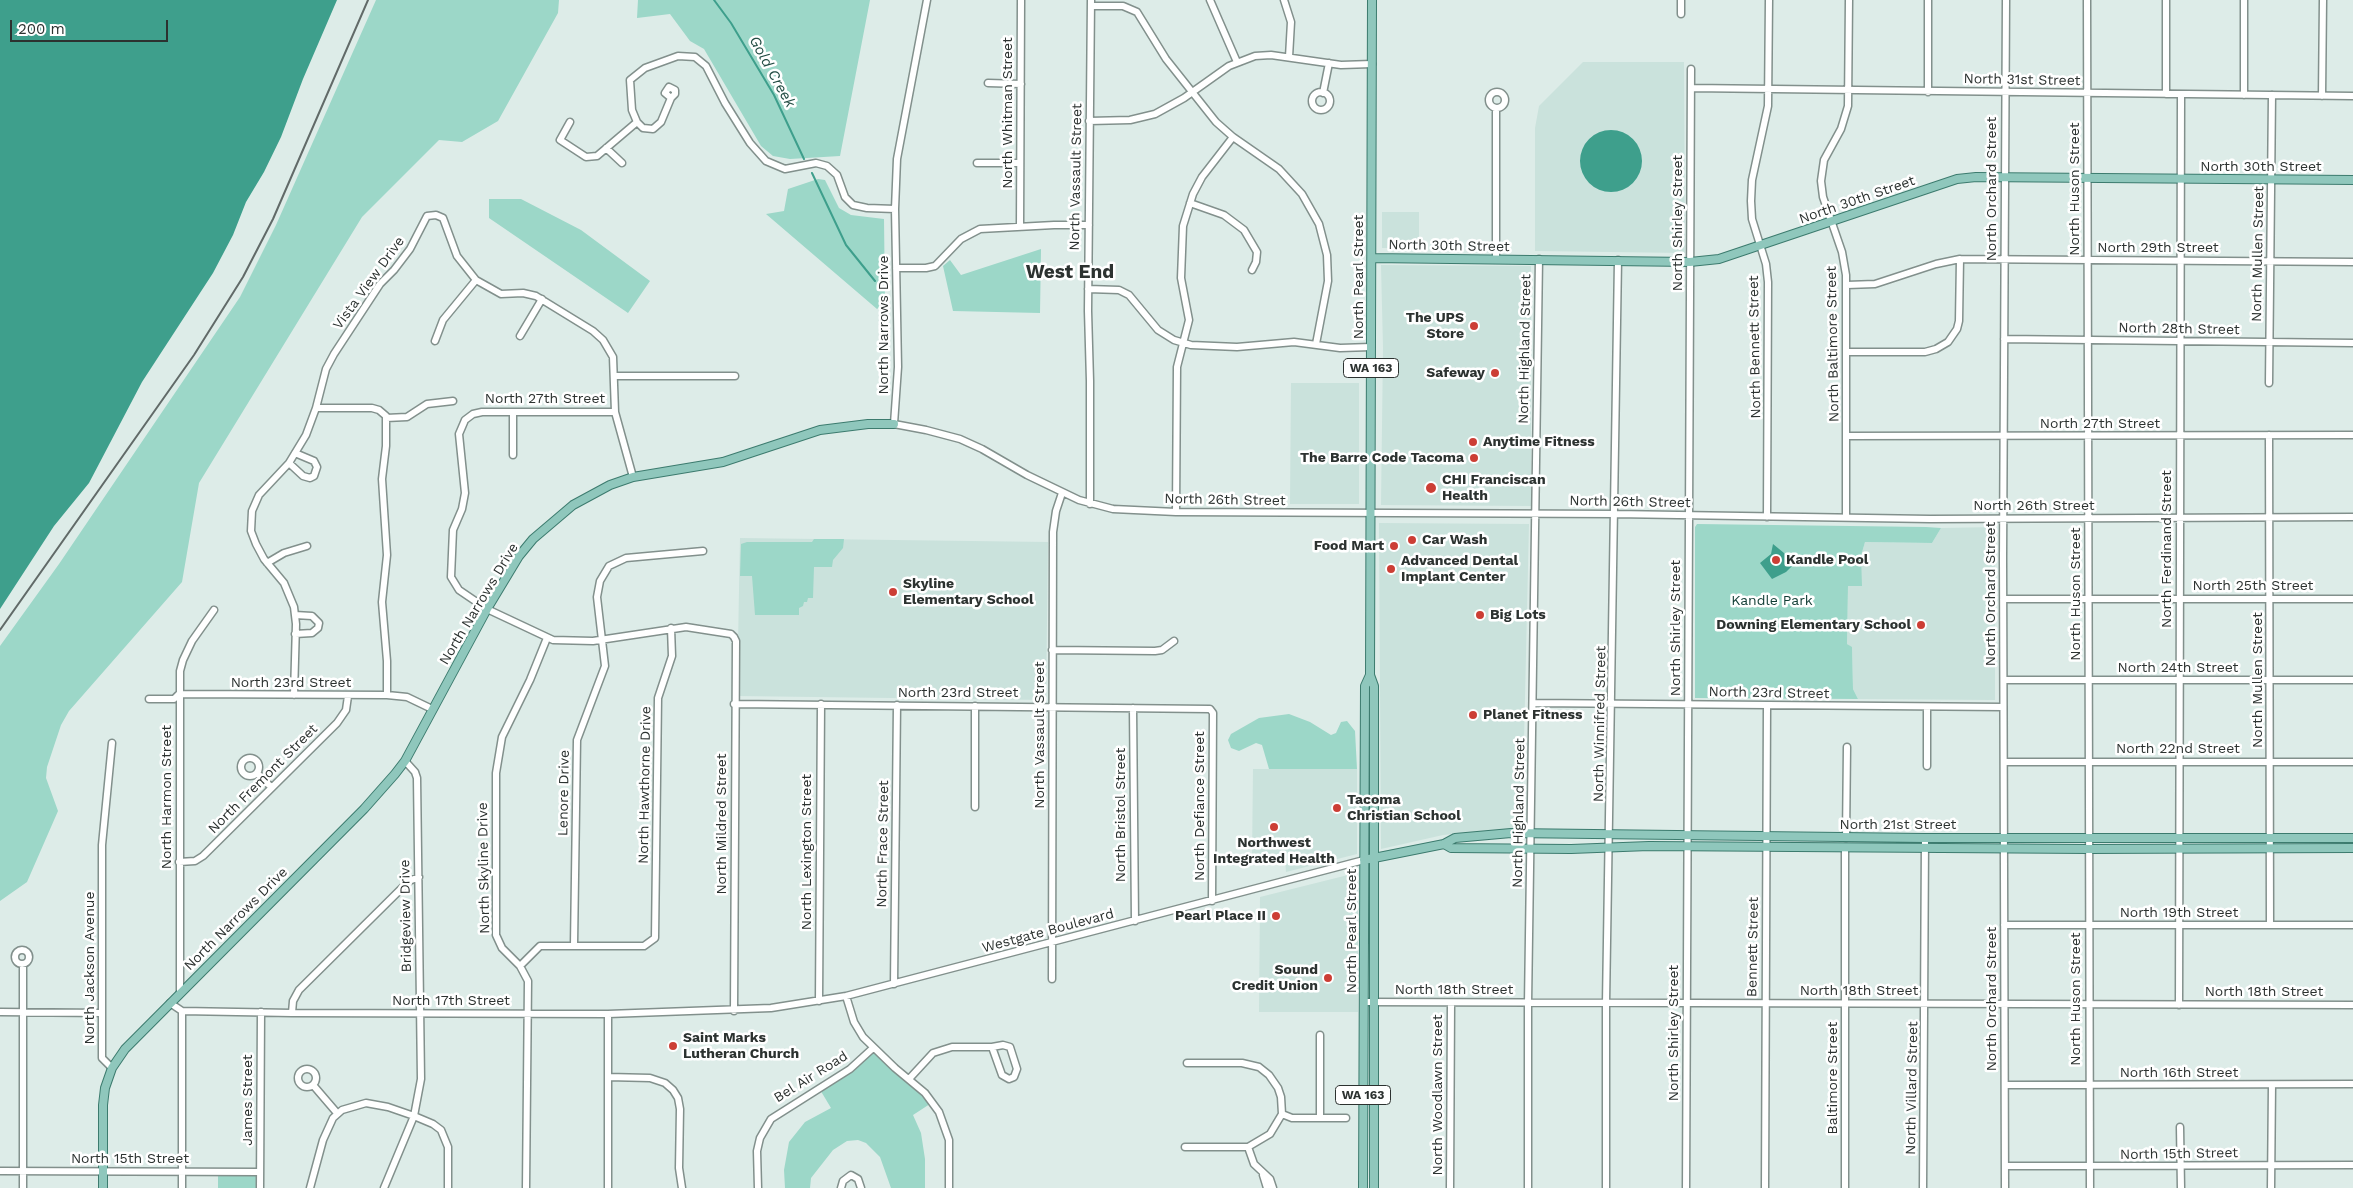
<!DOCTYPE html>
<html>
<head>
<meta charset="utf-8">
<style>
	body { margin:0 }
	#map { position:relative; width:2353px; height:1188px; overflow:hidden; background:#ddece8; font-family:"Work Sans",sans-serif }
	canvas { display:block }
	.scale { position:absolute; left:10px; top:20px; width:158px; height:22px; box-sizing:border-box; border:2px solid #2c3230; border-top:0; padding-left:6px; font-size:15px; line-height:18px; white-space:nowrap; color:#2c3230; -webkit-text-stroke:4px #fff; paint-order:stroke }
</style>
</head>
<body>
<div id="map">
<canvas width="2353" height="1188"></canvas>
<div class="scale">200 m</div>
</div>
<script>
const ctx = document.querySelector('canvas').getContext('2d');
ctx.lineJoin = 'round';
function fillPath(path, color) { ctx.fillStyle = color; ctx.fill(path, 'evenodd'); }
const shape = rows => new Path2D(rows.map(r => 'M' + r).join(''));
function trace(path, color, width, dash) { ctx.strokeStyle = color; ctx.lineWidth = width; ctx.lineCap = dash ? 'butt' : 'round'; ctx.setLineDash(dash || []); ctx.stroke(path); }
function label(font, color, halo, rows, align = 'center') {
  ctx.font = font + ' "Work Sans",sans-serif'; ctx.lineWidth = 5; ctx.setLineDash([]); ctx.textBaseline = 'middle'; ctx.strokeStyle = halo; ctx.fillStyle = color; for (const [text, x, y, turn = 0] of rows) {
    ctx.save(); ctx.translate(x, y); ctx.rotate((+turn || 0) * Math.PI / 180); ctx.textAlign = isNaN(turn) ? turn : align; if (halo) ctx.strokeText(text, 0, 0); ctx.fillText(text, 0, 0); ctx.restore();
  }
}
fillPath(shape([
	[1583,62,1684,62,1685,253,1535,251,1535,128,1539,106],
	[1382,212,1419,212,1419,248,1382,248],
	[1381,265,1531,266,1531,506,1381,505,1383,348],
	[1291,383,1359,383,1359,504,1290,504],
	[1379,523,1529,524,1522,828,1443,835,1381,849],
	[1995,527,1995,700,1858,699,1853,689,1852,648,1847,644,1848,586,1861,586,1861,556,1865,542,1932,543,1941,528],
	[740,538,1048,542,1046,700,737,696],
	[1253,769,1357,769,1357,854,1286,872,1285,859,1252,859],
	[1356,873,1358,876,1358,1012,1259,1012,1260,897]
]), '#cae2dc');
fillPath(shape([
	[376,0,559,0,558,13,498,121,462,142,439,140,362,217,199,483,182,582,69,711,61,725,47,767,46,778,58,811,27,882,0,901,0,646,59,564,240,297,276,225],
	[638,0,870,0,840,156,790,159,773,156,761,146,704,49,690,41,670,14,637,18],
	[818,179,825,180,839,208,851,215,884,219,885,303,877,309,766,214,784,211,788,189],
	[489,199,521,199,581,230,650,281,628,313,489,218],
	[1041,249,1040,313,953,311,943,266,950,260,961,275],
	[1697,524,1926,527,1941,528,1932,543,1865,542,1861,556,1862,586,1848,586,1847,644,1852,647,1853,689,1858,699,1695,698,1695,527],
	[814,539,844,539,843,548,833,560,832,567,814,567,813,598,808,598,807,602,804,602,803,606,799,608,799,615,755,615,752,576,740,576,741,544,747,542,812,542],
	[1289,714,1310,722,1331,735,1336,733,1341,722,1347,721,1355,731,1357,769,1269,769,1262,745,1256,743,1239,751,1231,748,1228,740,1231,734,1259,718],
	[873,1048,933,1102,913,1115,921,1133,925,1159,925,1188,891,1188,880,1157,866,1143,858,1140,847,1141,833,1150,811,1178,810,1188,785,1188,784,1170,789,1142,805,1122,831,1108,819,1088,850,1069],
	[218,1175,256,1176,256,1188,218,1188]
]), '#9cd7c8');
fillPath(shape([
	[0,0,337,0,303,79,281,137,264,172,246,202,233,235,213,273,142,382,89,483,54,526,0,609],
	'1580 161a31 31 0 1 1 62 0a31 31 0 1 1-62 0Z',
	[1773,544,1784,553,1792,566,1786,572,1772,579,1760,563,1771,554]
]), '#3e9f8c');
trace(shape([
	[714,0,731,23,774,95,804,159],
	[812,173,846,245,875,281]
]), '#3e9f8c', 2);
const minor = shape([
	[927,0,897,159,895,209,898,367,894,424,926,430,960,439,982,449,1027,475,1079,500,1113,509,1176,512,1615,514,1930,519,2353,517],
	[1210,0,1237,62],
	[1284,0,1291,22,1289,57],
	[1928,0,1928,92],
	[2087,0,2090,1188],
	[2244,0,2244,95],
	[1091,6,1123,6,1137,12,1166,59,1216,122,1233,137,1279,169,1302,194,1319,224,1327,255,1328,281,1316,344],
	[1681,14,1681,0],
	[988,83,1021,84],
	[1691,88,2353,96],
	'1489 100a8 8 0 1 1 16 0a8 8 0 1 1-16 0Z',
	'1312 101a9 9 0 1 1 18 0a9 9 0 1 1-18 0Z',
	[1323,93,1329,63],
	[2166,94,2166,0],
	[2322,96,2323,0],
	[671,98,665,93,669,87,675,90,675,94,671,98,661,122,653,129,643,128,637,122,632,110,630,80,645,68,678,56,695,57,706,66,725,103,750,143,766,161,785,169,816,163,827,166,837,175,845,197,853,205,867,208,895,209],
	[1089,121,1130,120,1155,114,1184,98,1229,66,1255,56,1271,55,1341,65,1372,64],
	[570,122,560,140,586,157,597,156,637,122],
	[606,148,622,163],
	[977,163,1020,163],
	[1190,203,1224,215,1244,230,1257,252,1256,262,1252,270],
	[1020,227,1021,0],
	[1496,258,1496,109],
	[896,268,926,268,935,266,961,239,980,229,1054,225,1089,225],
	[1847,285,1875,284,1936,264,1960,259,2353,262],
	[1088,289,1119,290,1129,295,1158,330,1174,340,1191,345,1237,347,1294,342,1340,348,1371,347],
	[520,336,542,299],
	[2004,339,2353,343],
	[435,341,443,320,476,280],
	[1847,352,1925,352,1936,349,1948,342,1957,329,1959,321,1960,259],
	[614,376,735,376],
	[2269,383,2272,95],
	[316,408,372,408,379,410,386,416,386,446,382,479,387,555,382,602,387,661,387,695],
	[513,412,513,455],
	[615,412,482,412,473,414,465,420,459,434,465,493,462,509,453,530,451,577,459,590,487,609,553,640,593,641,686,627,731,634,734,637,736,641,734,1011],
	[386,418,407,417,427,404,453,401],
	[2269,435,2270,925],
	[1846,436,2353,435],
	[289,463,303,476,310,478,314,476,317,467,314,461,295,453],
	[1090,504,1090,381,1088,311,1091,0],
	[1176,512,1177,367,1189,320,1181,278,1183,226,1193,194,1202,177,1233,137],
	[1767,517,1768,282,1766,264,1752,219,1751,201,1752,180,1768,106,1769,0],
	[1846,517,1846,275,1842,252,1823,197,1821,181,1824,160,1841,129,1848,106,1849,0],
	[267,563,284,553,307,546],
	[2003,599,2353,599],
	[295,634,312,633,318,628,319,623,312,616,295,615],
	[1052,650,1155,651,1162,650,1174,641],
	[2004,680,2353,680],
	[294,695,296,624,294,607,284,583,264,559,256,544,251,531,252,511,259,495,289,463,306,435,316,408,326,369,334,354,380,284,394,270,410,249,427,216,436,215,443,218,457,256,476,280,501,294,523,293,536,296,593,331,603,340,613,357,615,412,633,477],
	[149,699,174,699,179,694,387,695,407,697,432,709],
	[1533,703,2003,707],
	[734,704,1210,709,1213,713,1212,901],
	[1133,708,1135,921],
	[112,743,102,845,102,1058,112,1068],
	'241 767a9 9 0 1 1 18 0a9 9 0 1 1-18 0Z',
	[2004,762,2353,762],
	[1927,766,1927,707],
	[257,773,271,787],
	[975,807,975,706],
	[1846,838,1847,747],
	[179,862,195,861,203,856,337,723,346,710,348,696],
	[2004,925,2353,925],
	[574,945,577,740,605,666,597,597,600,581,609,566,626,558,703,551],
	'15 957a7 7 0 1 1 14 0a7 7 0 1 1-14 0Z',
	[23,964,23,1188],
	[520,966,540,946,644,946,655,938,658,698,672,656,671,628],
	[1052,979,1053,532,1056,511,1062,493],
	[894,984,897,705],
	[180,993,180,671,183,660,192,641,214,610],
	[846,996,854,1022,863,1037,895,1068,925,1093,939,1112,949,1140,949,1188],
	[819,1001,821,704],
	[1364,1002,2353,1005],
	[170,1003,182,1011,292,1013,608,1014,771,1008,846,996,1364,860],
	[2179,1005,2181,94],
	[182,1011,182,1188],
	[0,1012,102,1013],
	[292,1013,293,1001,299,990,409,881,419,877],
	'298 1078a9 9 0 1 1 18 0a9 9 0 1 1-18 0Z',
	[608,1077,650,1078,665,1083,673,1090,678,1098,680,1109,679,1168,682,1188],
	[909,1079,933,1053,952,1047,992,1047,1002,1075,1009,1079,1014,1077,1017,1069,1010,1047,1003,1045,992,1047],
	[313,1085,337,1113],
	[2005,1085,2353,1084],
	[1282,1114,1292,1118,1346,1118],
	[1320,1118,1320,1035],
	[2180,1127,2181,1188],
	[1185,1147,1248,1147,1270,1134,1282,1114,1281,1097,1278,1088,1269,1075,1259,1067,1242,1063,1187,1063],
	[1248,1147,1254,1164,1270,1179,1273,1188],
	[2005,1166,2353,1165],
	[0,1171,260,1172],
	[1263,1175,1267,1188],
	[260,1188,261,1012],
	[310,1188,323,1140,333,1118,342,1110,366,1103,388,1107,414,1116,433,1124,441,1130,448,1147,448,1188],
	[384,1188,414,1116,421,1079,417,778,415,772,405,761],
	[526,1188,528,981,520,966,502,948,496,935,496,773,502,737,530,680,547,638],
	[608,1188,608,1014],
	[758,1188,757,1151,760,1138,771,1119,850,1069,873,1048],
	[841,1188,843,1181,851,1175,858,1179,861,1188],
	[1450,1188,1451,1003],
	[1528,1188,1528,1003,1539,259],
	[1606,1188,1606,1003,1618,260],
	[1686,1188,1691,69],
	[1765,1188,1767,705],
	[1845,1188,1845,848],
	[1923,1188,1925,838],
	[2005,1188,2003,558,2006,0],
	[2271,1188,2272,1085]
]);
const major = shape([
	[1372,0,1370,675,1374,686,1374,1188],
	[1372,258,1690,262,1719,259,1957,179,1976,177,2353,180],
	[1444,844,1451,848,1571,849,1649,846,2088,849,2353,848],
	[1364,860,1444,844,1455,838,1511,833,1925,838,2353,838],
	[103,1188,103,1105,105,1088,112,1068,125,1049,364,809,395,774,405,761,487,609,519,556,533,539,573,505,610,485,633,477,723,462,820,430,868,424,894,424],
	[1363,1188,1365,686,1370,675]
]);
trace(minor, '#82908c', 9);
trace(major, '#3c7b6e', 10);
trace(minor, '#fff', 6);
trace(major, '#8fc7bc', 8);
trace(shape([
	[0,630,194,355,243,277,273,219,368,0]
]), '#616a68', 2);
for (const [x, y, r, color] of [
	[1474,326,5,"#cc3e35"],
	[1495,373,5,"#cc3e35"],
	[1473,442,5,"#cc3e35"],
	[1474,458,5,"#cc3e35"],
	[1431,488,6,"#cc3e35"],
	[1412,540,5,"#cc3e35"],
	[1394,546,5,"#cc3e35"],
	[1776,560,5,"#cc3e35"],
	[1391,569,5,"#cc3e35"],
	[893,592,5,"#cc3e35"],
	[1480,615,5,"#cc3e35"],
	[1921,625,5,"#cc3e35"],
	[1473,715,5,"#cc3e35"],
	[1337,808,5,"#cc3e35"],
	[1274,827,5,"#cc3e35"],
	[1276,916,5,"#cc3e35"],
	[1328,978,5,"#cc3e35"],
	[673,1046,5,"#cc3e35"]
]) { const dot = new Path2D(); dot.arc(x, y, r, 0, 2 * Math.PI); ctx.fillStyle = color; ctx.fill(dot); trace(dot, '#fff', 2); }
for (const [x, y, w] of [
	[1371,368,55],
	[1363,1095,55]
]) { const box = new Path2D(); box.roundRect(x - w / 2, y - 9.5, w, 19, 4); ctx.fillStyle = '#fff'; ctx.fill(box); trace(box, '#2c3230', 1); }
label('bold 12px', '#2c3230', null, [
	["WA 163",1371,368],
	["WA 163",1363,1095]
]);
label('14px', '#2c3230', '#fff', [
	["North 31st Street",2022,80,1],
	["North Whitman Street",1008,113,-90],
	["North 30th Street",2261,167],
	["North Vassault Street",1076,177,-89],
	["North Orchard Street",1992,189,-90],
	["North Huson Street",2075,189,-90],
	["North 30th Street",1857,200,-19],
	["North Shirley Street",1678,223,-90],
	["North 30th Street",1449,246,1],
	["North 29th Street",2158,248],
	["North Mullen Street",2258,254,-89],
	["North Pearl Street",1359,277,-90],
	["Vista View Drive",369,283,-54],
	["North Narrows Drive",884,325,-90],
	["North 28th Street",2179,329,1],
	["North Baltimore Street",1833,344,-91],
	["North Bennett Street",1755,347,-91],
	["North Highland Street",1525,349,-89],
	["North 27th Street",545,399],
	["North 27th Street",2100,424],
	["North 26th Street",1225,500,1],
	["North 26th Street",1630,502,1],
	["North 26th Street",2034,506],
	["North Ferdinand Street",2167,549,-90],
	["North 25th Street",2253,586],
	["North Orchard Street",1991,594,-90],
	["North Huson Street",2076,594,-90],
	["North Narrows Drive",479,604,-59],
	["North Shirley Street",1676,628,-90],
	["North 24th Street",2178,668],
	["North Mullen Street",2258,680,-90],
	["North 23rd Street",291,683],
	["North 23rd Street",958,693],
	["North 23rd Street",1769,693,1],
	["North Winnifred Street",1600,724,-89],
	["North Vassault Street",1040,735,-90],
	["North 22nd Street",2178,749],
	["North Fremont Street",263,779,-45],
	["North Hawthorne Drive",645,785,-89],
	["Lenore Drive",564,793,-89],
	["North Harmon Street",167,797,-90],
	["North Defiance Street",1200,806,-90],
	["North Highland Street",1519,813,-89],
	["North Bristol Street",1121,815,-90],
	["North Mildred Street",722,824,-90],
	["North 21st Street",1898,825],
	["North Frace Street",883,844,-89],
	["North Lexington Street",807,852,-90],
	["North Skyline Drive",484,868,-91],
	["North 19th Street",2179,913],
	["Bridgeview Drive",406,916,-91],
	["North Narrows Drive",236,919,-45],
	["Westgate Boulevard",1048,931,-15],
	["North Pearl Street",1352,931,-90],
	["Bennett Street",1753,947,-89],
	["North Jackson Avenue",90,968,-90],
	["North 18th Street",1454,990],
	["North 18th Street",1859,991],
	["North 18th Street",2264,992],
	["North Orchard Street",1992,999,-90],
	["North Huson Street",2076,999,-90],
	["North 17th Street",451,1001],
	["North Shirley Street",1674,1033,-90],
	["North 16th Street",2179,1073],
	["Bel Air Road",811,1077,-32],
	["Baltimore Street",1833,1078,-90],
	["North Villard Street",1912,1088,-89],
	["North Woodlawn Street",1438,1095,-90],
	["James Street",248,1100,-90],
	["North 15th Street",2179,1154,-1],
	["North 15th Street",130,1159]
]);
label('bold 14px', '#2c3230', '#fff', [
	["The UPS",1464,318,"right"],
	["Store",1464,334,"right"],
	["Safeway",1485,373,"right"],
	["Anytime Fitness",1483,442],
	["The Barre Code Tacoma",1464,458,"right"],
	["CHI Franciscan",1442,480],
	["Health",1442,496],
	["Car Wash",1422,540],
	["Food Mart",1384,546,"right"],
	["Kandle Pool",1786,560],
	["Advanced Dental",1401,561],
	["Implant Center",1401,577],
	["Skyline",903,584],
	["Elementary School",903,600],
	["Big Lots",1490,615],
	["Downing Elementary School",1911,625,"right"],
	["Planet Fitness",1483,715],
	["Tacoma",1347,800],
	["Christian School",1347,816],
	["Northwest",1274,843,"center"],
	["Integrated Health",1274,859,"center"],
	["Pearl Place II",1266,916,"right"],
	["Sound",1318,970,"right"],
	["Credit Union",1318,986,"right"],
	["Saint Marks",683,1038],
	["Lutheran Church",683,1054]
], 'left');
label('14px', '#103c34', '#fff', [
	["Kandle Park",1772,601]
]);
label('italic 15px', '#234d44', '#fff', [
	["Gold Creek",772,72,61]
]);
label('bold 19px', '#2c3230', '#fff', [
	["West End",1070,272]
]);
</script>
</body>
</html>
